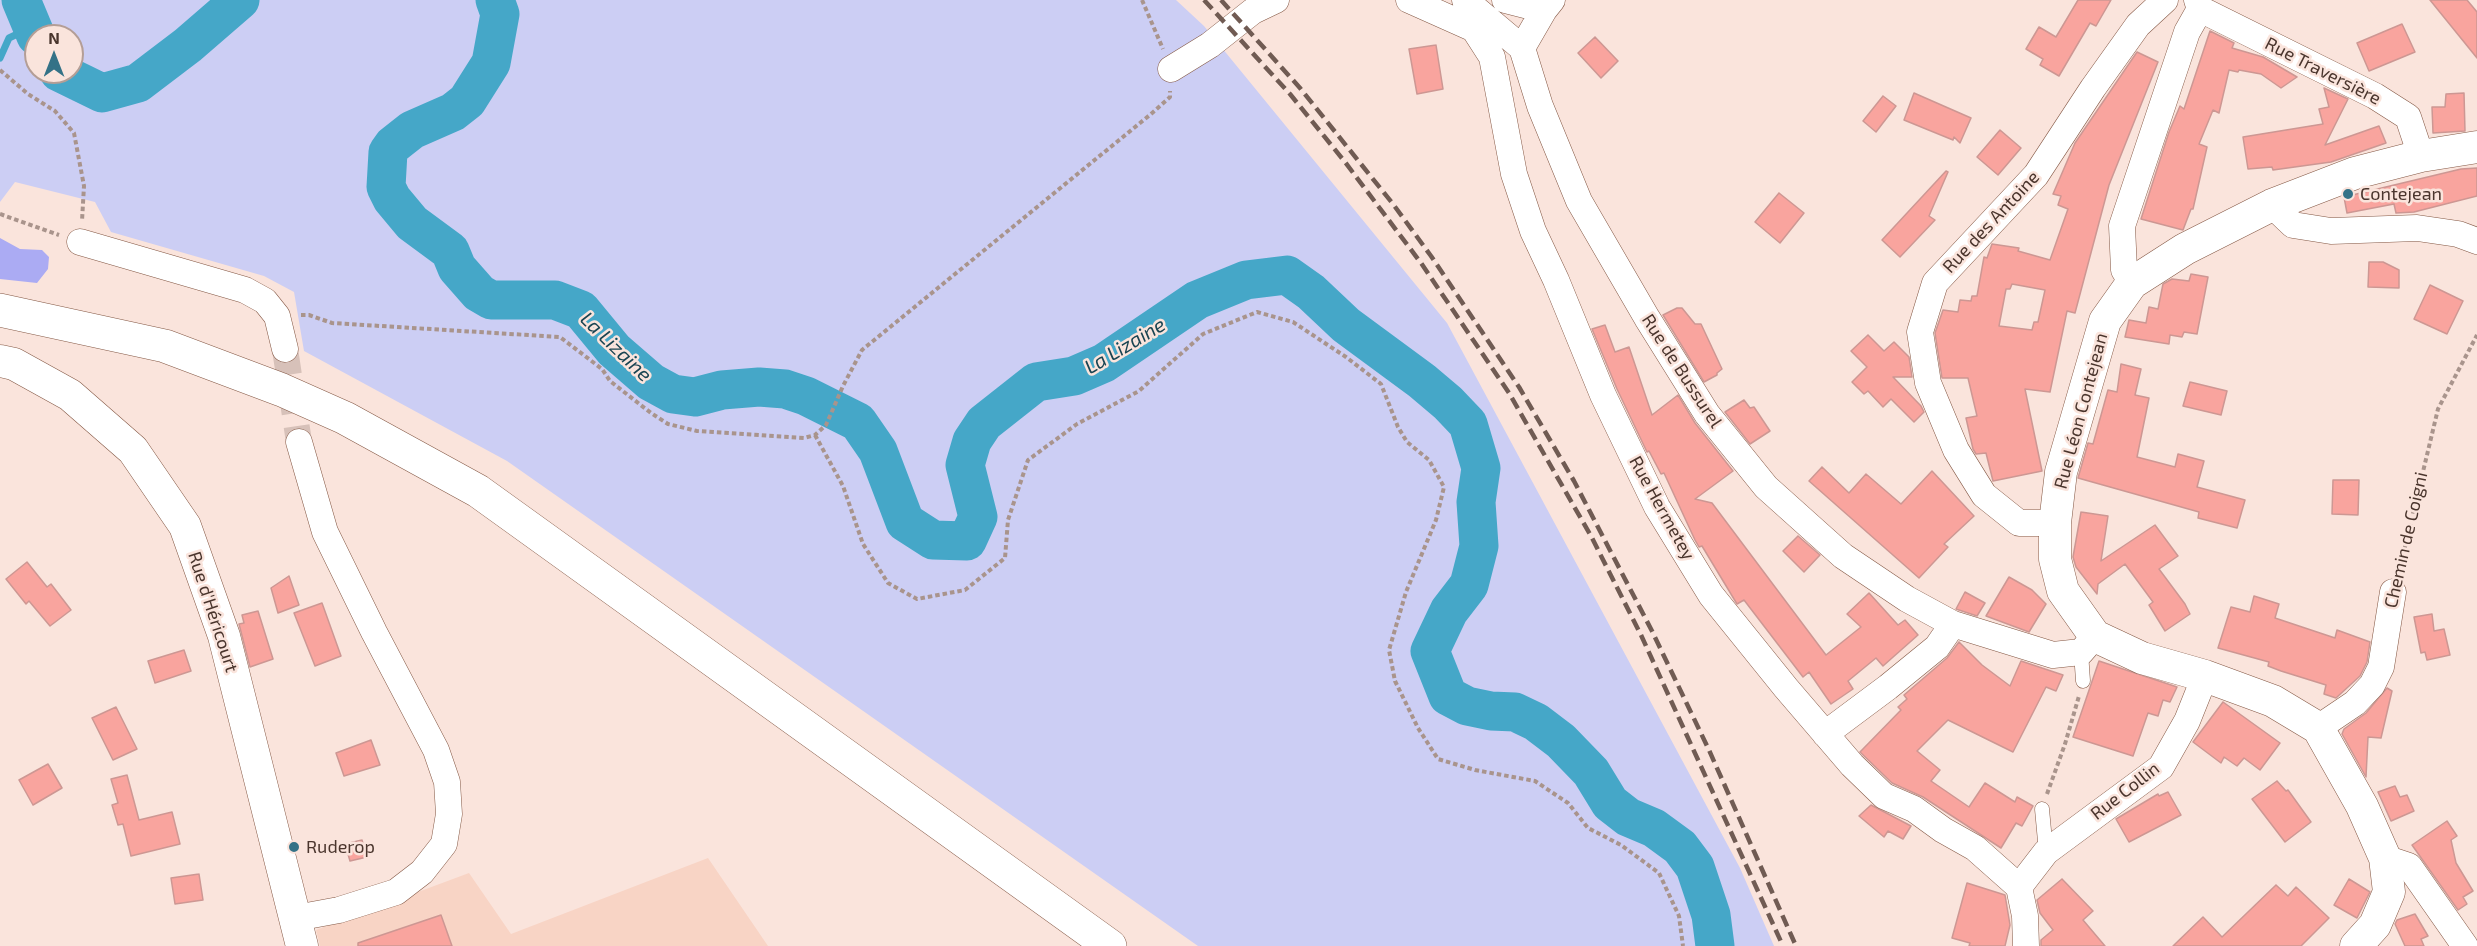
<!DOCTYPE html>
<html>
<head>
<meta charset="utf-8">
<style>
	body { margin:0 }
	#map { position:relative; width:2477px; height:946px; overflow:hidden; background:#fae4dc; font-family:"Exo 2",sans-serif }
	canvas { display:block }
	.north { position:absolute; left:24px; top:24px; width:60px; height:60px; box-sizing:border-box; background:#fae4dc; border:2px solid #b49e96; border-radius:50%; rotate:0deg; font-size:16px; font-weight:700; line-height:24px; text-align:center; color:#4a352d }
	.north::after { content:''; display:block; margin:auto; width:21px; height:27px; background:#347287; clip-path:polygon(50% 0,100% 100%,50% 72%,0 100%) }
</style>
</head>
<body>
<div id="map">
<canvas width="2477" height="946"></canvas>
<div class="north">N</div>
</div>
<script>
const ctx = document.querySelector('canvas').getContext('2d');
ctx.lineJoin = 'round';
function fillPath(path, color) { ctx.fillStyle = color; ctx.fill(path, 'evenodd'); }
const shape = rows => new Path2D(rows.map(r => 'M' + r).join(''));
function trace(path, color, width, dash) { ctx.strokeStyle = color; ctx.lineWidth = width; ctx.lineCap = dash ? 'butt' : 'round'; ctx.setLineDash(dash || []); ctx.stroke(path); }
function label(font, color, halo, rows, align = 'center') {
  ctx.font = font + ' "Exo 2",sans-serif'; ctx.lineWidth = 5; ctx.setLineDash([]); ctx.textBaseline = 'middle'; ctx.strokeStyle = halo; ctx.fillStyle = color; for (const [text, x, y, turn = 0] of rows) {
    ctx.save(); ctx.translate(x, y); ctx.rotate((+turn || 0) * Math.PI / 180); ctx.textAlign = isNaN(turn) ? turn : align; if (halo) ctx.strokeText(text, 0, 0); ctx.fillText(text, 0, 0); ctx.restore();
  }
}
fillPath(shape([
	[708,858,768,946,320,946,316,930,469,873,511,934]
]), '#f8d4c5');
fillPath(shape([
	[0,0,1176,0,1204,26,1447,323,1740,868,1774,946,1198,946,507,461,304,351,294,292,264,276,111,232,95,202,15,182,0,202],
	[36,36,72,36,72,72,36,72]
]), '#cccef4');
fillPath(shape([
	[0,238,20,249,42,250,49,257,48,269,37,283,0,279]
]), '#ababf3');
trace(shape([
	[0,58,9,38,32,27]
]), '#45a7c8', 7);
trace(shape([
	[21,0,36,36],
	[495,0,500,14,491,63,467,101,453,112,412,130,393,145,388,152,386,187,392,199,412,223,450,251,457,268,479,293,491,300,555,300,581,310,614,350,651,382,673,394,695,397,722,390,759,387,785,389,806,396,858,422,878,451,905,522,933,540,967,541,978,517,965,465,972,441,984,423,1036,382,1074,376,1104,363,1197,300,1246,280,1287,275,1311,292,1346,325,1422,381,1448,403,1468,424,1481,468,1476,502,1479,546,1469,585,1449,611,1430,651,1448,696,1467,706,1491,711,1515,712,1536,722,1561,741,1591,772,1610,803,1628,817,1654,828,1680,847,1695,867,1711,915,1715,946],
	[59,72,102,93,138,83,188,45,240,0]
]), '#45a7c8', 39);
const building = shape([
	[2078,0,2111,0,2096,26,2090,23,2059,76,2040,65,2043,59,2026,49,2039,27,2056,37,2078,0],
	[2430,0,2467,0,2477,12,2477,58,2430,0],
	[2402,24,2415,52,2369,71,2357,43,2402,24],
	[2210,31,2234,43,2232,48,2263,57,2297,77,2281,88,2261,74,2239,70,2238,72,2229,70,2219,113,2213,110,2199,144,2207,147,2193,209,2191,209,2183,230,2141,219,2169,132,2180,106,2184,109,2210,31],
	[1595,37,1618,61,1601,78,1578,53,1595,37],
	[1436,45,1443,89,1417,94,1409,49,1436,45],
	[2137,52,2158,62,2109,185,2075,313,2067,311,2050,392,2025,389,2042,471,1993,481,1986,453,1976,454,1973,449,1966,418,1977,416,1968,378,1942,378,1935,333,1943,310,1958,312,1960,300,1971,301,1972,296,1977,296,1984,257,1987,258,1992,244,2019,248,2018,251,2050,260,2068,209,2058,205,2061,196,2053,194,2075,143,2137,52],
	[2012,284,2045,290,2038,322,2034,322,2032,330,1999,326,2006,289,2010,289,2012,284],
	[2324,88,2348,99,2325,145,2379,126,2386,143,2331,162,2273,170,2272,167,2248,169,2243,137,2323,124,2319,109,2329,107,2324,88],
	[1914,93,1971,118,1960,143,1954,137,1953,140,1904,120,1914,93],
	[2464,93,2465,131,2433,133,2432,107,2445,107,2446,94,2464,93],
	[1883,96,1896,106,1876,132,1863,121,1883,96],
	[2000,130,2021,148,1998,175,1977,157,2000,130],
	[2477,168,2477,196,2414,212,2396,213,2394,204,2347,213,2344,197,2461,169,2477,168],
	[1946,171,1948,172,1929,216,1935,220,1900,257,1882,240,1946,171],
	[1779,193,1804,213,1780,243,1755,222,1779,193],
	[2369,262,2383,262,2399,270,2399,288,2368,287,2369,262],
	[2191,274,2208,277,2197,334,2184,332,2182,337,2170,335,2169,344,2125,337,2129,320,2146,323,2149,307,2158,309,2163,284,2172,279,2189,281,2191,274],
	[2430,285,2463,301,2447,334,2414,319,2430,285],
	[1677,308,1682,308,1695,324,1701,324,1722,369,1717,373,1717,375,1704,382,1663,315,1677,308],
	[1605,325,1615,352,1629,347,1652,415,1678,395,1695,423,1733,471,1695,499,1712,503,1826,655,1861,627,1847,614,1869,593,1898,625,1905,620,1918,635,1883,666,1876,658,1848,681,1853,689,1831,704,1809,672,1803,677,1744,600,1737,604,1702,546,1699,547,1695,540,1664,473,1661,474,1649,451,1647,452,1617,389,1592,329,1605,325],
	[1868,335,1884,351,1894,342,1909,357,1912,377,1893,377,1921,406,1924,412,1914,422,1891,399,1883,407,1868,391,1864,394,1852,382,1867,367,1851,351,1868,335],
	[2121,364,2141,369,2135,395,2149,398,2137,457,2175,467,2178,454,2204,461,2197,487,2245,500,2237,528,2198,518,2199,512,2078,478,2088,443,2093,444,2108,390,2117,392,2121,364],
	[2190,382,2227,391,2221,415,2183,406,2190,382],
	[1744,400,1750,408,1754,407,1770,431,1750,444,1725,412,1744,400],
	[1822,467,1849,493,1866,474,1901,504,1932,471,1974,516,1944,544,1948,547,1919,578,1809,481,1822,467],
	[2333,480,2359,480,2358,515,2332,514,2333,480],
	[2081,512,2108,516,2101,561,2155,525,2178,556,2159,569,2185,604,2190,614,2165,631,2149,605,2153,602,2125,564,2098,584,2097,594,2076,567,2073,557,2081,512],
	[1798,536,1820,555,1804,572,1783,551,1798,536],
	[27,562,47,587,51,584,71,610,50,626,29,601,26,604,6,579,27,562],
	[289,576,299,605,278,613,271,588,289,576],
	[2009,577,2032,590,2046,604,2029,632,1986,616,2009,577],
	[1965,592,1985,603,1977,616,1956,609,1965,592],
	[2254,596,2279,604,2275,618,2335,638,2337,630,2370,642,2367,662,2360,676,2336,698,2324,694,2326,685,2281,671,2268,666,2269,662,2218,648,2231,607,2250,612,2254,596],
	[322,603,341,656,315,666,294,613,322,603],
	[258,611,273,659,250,667,239,624,244,623,242,615,258,611],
	[2432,614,2434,631,2444,629,2450,655,2427,660,2425,652,2421,653,2414,617,2432,614],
	[1959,642,1982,665,2010,686,2021,661,2063,675,2056,691,2046,687,2013,752,1948,720,1917,751,1940,770,1931,781,1969,807,1985,783,2015,802,2017,797,2033,806,2022,826,2016,823,2001,848,1923,797,1892,783,1860,752,1901,710,1898,707,1907,699,1904,695,1947,658,1959,642],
	[184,650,191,671,155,683,148,661,184,650],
	[2099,661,2177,687,2170,702,2163,700,2158,716,2148,713,2133,756,2073,737,2099,661],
	[2387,688,2392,691,2381,738,2368,737,2366,777,2342,734,2344,729,2366,713,2387,688],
	[2223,702,2280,743,2260,770,2244,758,2237,766,2224,757,2221,763,2193,742,2223,702],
	[116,707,137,749,113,760,92,718,116,707],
	[371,740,380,765,344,776,336,753,371,740],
	[48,764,62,788,33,805,19,780,48,764],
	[127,775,139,820,172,812,180,844,131,856,123,824,118,825,112,805,118,803,111,779,127,775],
	[2277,781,2286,791,2288,790,2311,822,2285,842,2252,799,2277,781],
	[2395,786,2400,797,2407,795,2414,811,2391,821,2378,792,2395,786],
	[2168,792,2181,815,2129,842,2116,819,2158,794,2159,796,2168,792],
	[1871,805,1911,826,1903,839,1888,831,1884,837,1859,816,1871,805],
	[2447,821,2457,836,2451,840,2456,863,2473,891,2463,897,2467,904,2458,910,2412,845,2447,821],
	[362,840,367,857,350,861,345,844,362,840],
	[199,874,203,900,175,904,171,878,199,874],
	[2062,879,2093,911,2083,920,2105,946,2041,946,2041,940,2053,930,2040,913,2037,900,2062,879],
	[2349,879,2370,892,2357,918,2334,905,2349,879],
	[1967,883,2005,895,2010,925,2005,946,1969,946,1970,943,1952,938,1967,883],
	[2276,885,2288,896,2296,887,2329,918,2301,946,2173,946,2203,917,2222,937,2276,885],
	[2415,914,2428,936,2421,939,2424,946,2405,946,2395,924,2397,920,2415,914],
	[441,915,452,946,358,946,358,943,441,915]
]);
fillPath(building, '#f9a49e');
trace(building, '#cd9793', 1.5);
trace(shape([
	[285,349,299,442]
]), '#d7c1b9', 26, [26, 13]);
const service = shape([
	[2081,652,2083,681],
	[2042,809,2046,852]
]);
const minor = shape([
	[1409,0,1474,29,1492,57,1514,174,1533,231,1556,280,1603,395,1657,507,1711,595,1786,688,1852,765,1884,796,1914,809,1943,830,1975,848,2019,887,2025,916,2026,946],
	[1465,0,1522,48,1540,106,1579,201,1647,318,1707,414,1766,487,1843,556,1907,599,1953,624,2053,655,2081,652,2095,636],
	[1505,0,1544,10],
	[2200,9,2375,96,2408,117,2421,156],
	[1522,48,1544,10,1552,0],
	[1171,69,1210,45,1253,11,1276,0],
	[2272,205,2293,225,2331,231,2417,228,2458,234,2477,241],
	[80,242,245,290,265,301,277,316,285,349],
	[2132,283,2124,270,2122,226,2187,32,2200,9,2197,0],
	[2055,523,2019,523,1984,495,1956,450,1928,383,1920,332,1935,283,2036,175,2093,88,2138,25,2165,0],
	[2318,728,2355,703,2372,685,2381,667,2393,592],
	[1825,734,1888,687,1937,647,1953,624],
	[2385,858,2409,866,2465,946],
	[2019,887,2046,852,2161,767,2187,721,2205,676],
	[296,918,339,910,396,892,422,872,444,844,449,814,447,782,436,750,374,632,325,532,299,442]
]);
const tertiary = shape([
	[0,361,14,364,70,395,133,450,185,526,224,636,302,946],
	[2356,946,2375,925,2389,892,2385,858,2362,806,2318,728,2273,701,2205,676,2142,658,2095,636,2063,591,2055,559,2055,523,2061,472,2105,321,2132,283,2185,249,2272,205,2355,173,2421,156,2477,147]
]);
const primary = shape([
	[0,310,165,346,282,390,345,418,478,491,1110,946]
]);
trace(service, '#845845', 15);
trace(minor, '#845845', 27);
trace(tertiary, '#845845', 33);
trace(primary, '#845845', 34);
trace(shape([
	[1142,0,1163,49],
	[0,70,28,94,55,111,74,133,84,186,82,221],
	[0,214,59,235],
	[301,315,309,315,332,323,560,337,602,369,610,381,651,413,668,424,697,431,804,438,815,435,826,425,843,386,862,350,1151,114,1170,97,1170,91],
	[815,435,843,486,863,544,888,583,917,599,965,590,1005,558,1008,520,1028,460,1077,424,1139,391,1203,334,1257,312,1293,322,1346,357,1381,384,1398,427,1407,442,1429,460,1444,487,1436,520,1406,592,1389,650,1395,681,1418,728,1438,759,1475,770,1535,781,1568,803,1588,828,1621,845,1659,873,1679,916,1683,946],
	[2399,572,2438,409,2477,335],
	[2047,794,2065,744,2079,696]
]), '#a9948c', 4, [4.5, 3]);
trace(service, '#fff', 14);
trace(minor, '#fff', 26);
trace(tertiary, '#fff', 32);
trace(primary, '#fff', 33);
trace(shape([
	[1204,0,1290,94,1345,162,1421,263,1509,393,1591,536,1641,635,1783,946],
	[1221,0,1300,88,1393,204,1431,256,1519,387,1574,481,1652,631,1709,750,1796,946]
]), '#705b53', 4.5, [12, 6]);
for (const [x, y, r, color] of [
	[2348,194,6,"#347287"],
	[294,847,6,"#347287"]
]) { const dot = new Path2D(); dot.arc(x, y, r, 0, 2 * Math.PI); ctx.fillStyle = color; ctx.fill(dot); trace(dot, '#fae4dc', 2); }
label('18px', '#4a352d', '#fae4dc', [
	["Rue Traversière",2323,71,27],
	["Rue des Antoine",1991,222,-47],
	["Rue de Bussurel",1682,371,57],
	["Rue Léon Contejean",2081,411,-75],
	["Rue Hermetey",1662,508,61],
	["Chemin de Coigni",2406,540,-77],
	["Rue d'Héricourt",213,612,72],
	["Rue Collin",2125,791,-38]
]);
label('18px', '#4a352d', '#fae4dc', [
	["Contejean",2360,194],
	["Ruderop",306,847]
], 'left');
label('italic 20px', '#194452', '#fae4dc', [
	["La Lizaine",1125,346,-31],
	["La Lizaine",616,347,44]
]);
</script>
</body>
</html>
